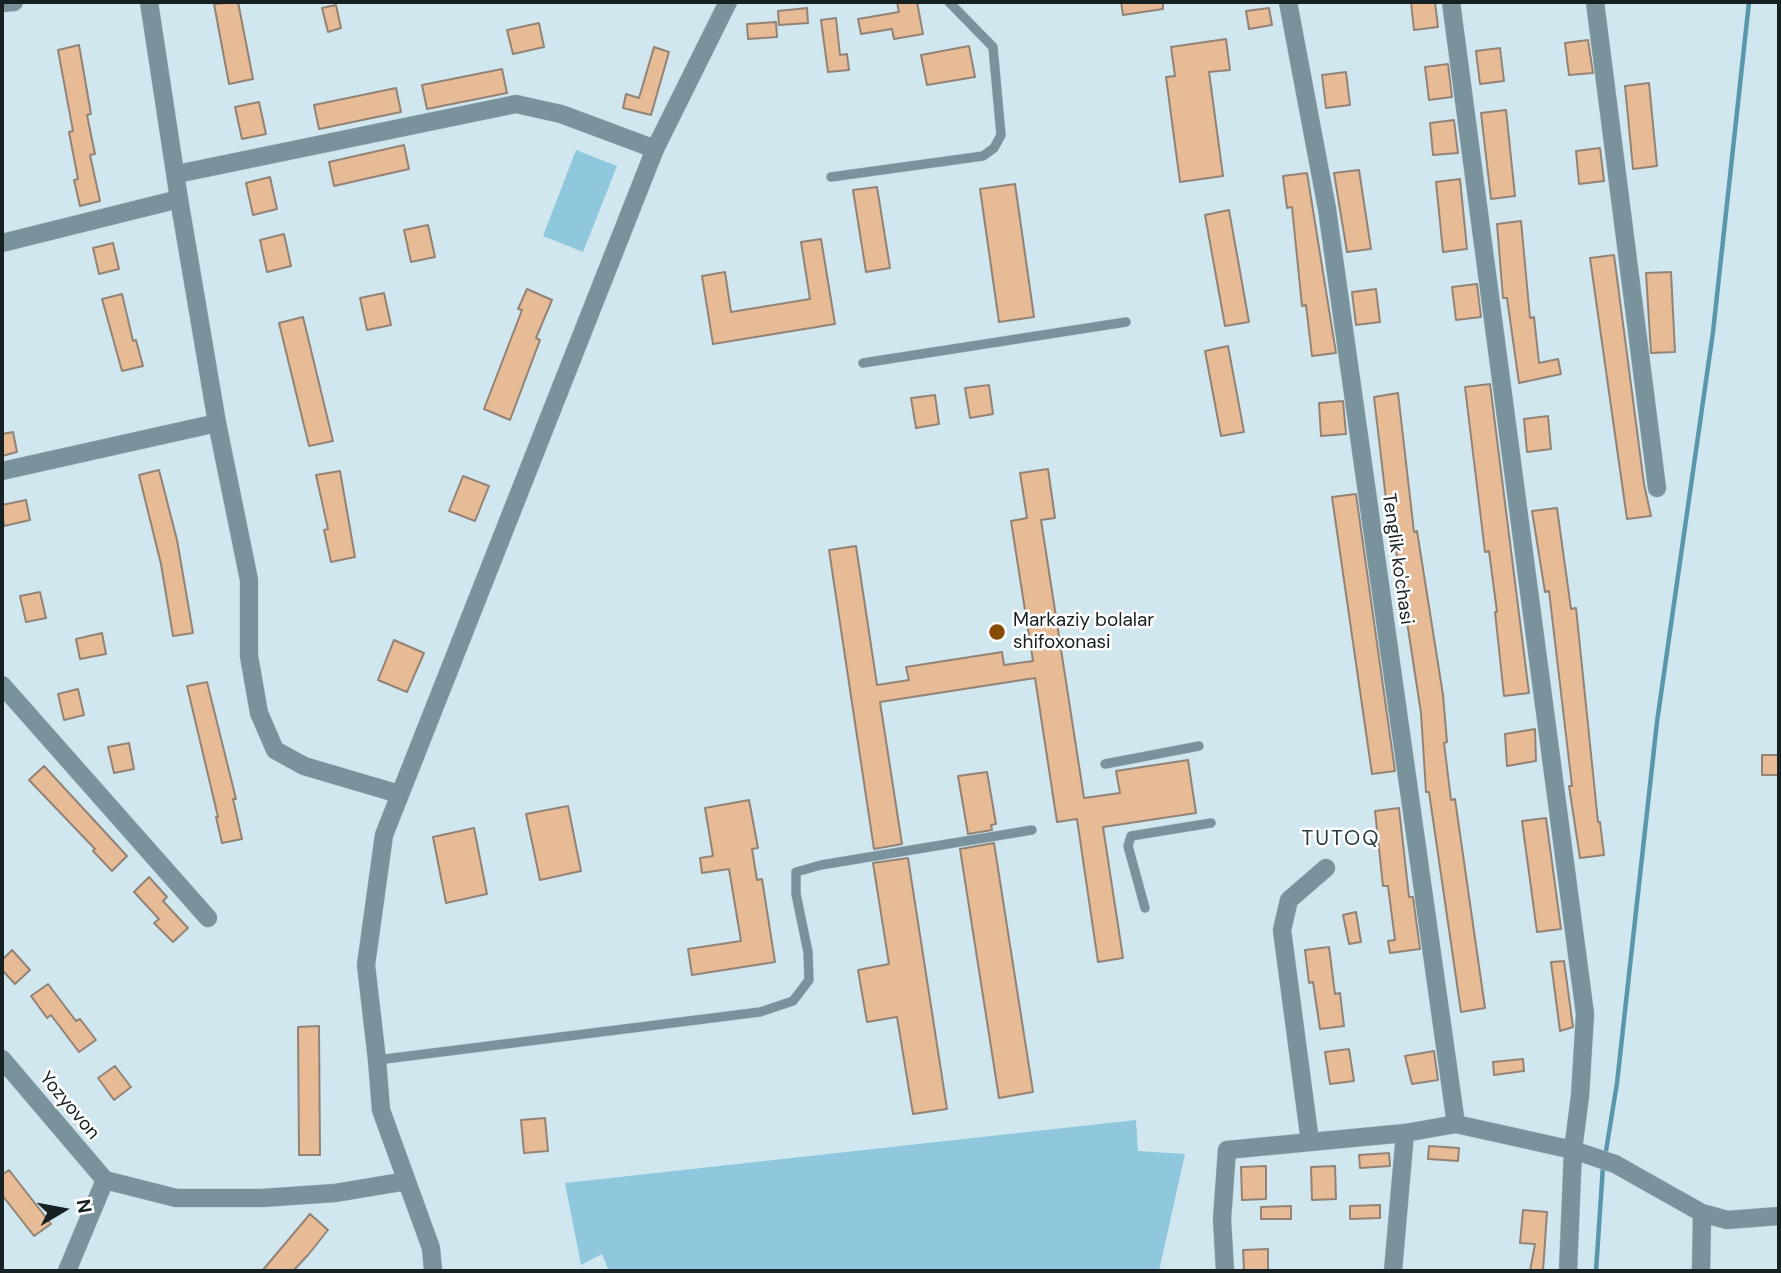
<!DOCTYPE html>
<html>
<head>
<meta charset="utf-8">
<style>
	body { margin:0 }
	#map { position:relative; width:1781px; height:1273px; overflow:hidden; background:#d1e7f0; font-family:"DM Sans",sans-serif }
	canvas { display:block }
	.frame { position:absolute; inset:0; border:4px solid #172023; pointer-events:none }
	.north { position:absolute; left:28px; top:1175px; width:70px; height:70px; -webkit-text-stroke:5px #fff; paint-order:stroke; rotate:80deg; font-size:19px; font-weight:700; line-height:28px; text-align:center; color:#172023 }
	.north::after { content:''; display:block; margin:auto; width:24px; height:32px; background:#172023; clip-path:polygon(50% 0,100% 100%,50% 72%,0 100%) }
</style>
</head>
<body>
<div id="map">
<canvas width="1781" height="1273"></canvas>
<div class="frame"></div>
<div class="north">N</div>
</div>
<script>
const ctx = document.querySelector('canvas').getContext('2d');
ctx.lineJoin = 'round';
function fillPath(path, color) { ctx.fillStyle = color; ctx.fill(path, 'evenodd'); }
const shape = rows => new Path2D(rows.map(r => 'M' + r).join(''));
function trace(path, color, width, dash) { ctx.strokeStyle = color; ctx.lineWidth = width; ctx.lineCap = dash ? 'butt' : 'round'; ctx.setLineDash(dash || []); ctx.stroke(path); }
function label(font, color, halo, rows, align = 'center') {
  ctx.font = font + ' "DM Sans",sans-serif'; ctx.lineWidth = 5; ctx.setLineDash([]); ctx.textBaseline = 'middle'; ctx.strokeStyle = halo; ctx.fillStyle = color; for (const [text, x, y, turn = 0] of rows) {
    ctx.save(); ctx.translate(x, y); ctx.rotate((+turn || 0) * Math.PI / 180); ctx.textAlign = isNaN(turn) ? turn : align; if (halo) ctx.strokeText(text, 0, 0); ctx.fillText(text, 0, 0); ctx.restore();
  }
}
fillPath(shape([
	[576,150,617,166,583,252,543,236],
	[1136,1120,1138,1151,1185,1154,1159,1271,609,1271,602,1254,581,1265,565,1183]
]), '#8fc8dd');
trace(shape([
	[1605,1157,1617,1083,1657,722,1713,332,1749,2],
	[1596,1271,1603,1166]
]), '#5a97ac', 4.5);
const building = shape([
	[238,2,253,79,229,84,214,4,238,2],
	[897,2,917,2,923,34,894,39,892,29,861,34,858,19,899,12,897,2],
	[1121,2,1163,2,1163,9,1123,15,1121,2],
	[1411,2,1435,2,1438,27,1414,30,1411,2],
	[336,5,341,28,328,32,322,8,336,5],
	[807,8,808,23,779,25,778,11,807,8],
	[1269,8,1272,25,1249,29,1246,11,1269,8],
	[836,18,840,55,847,54,849,70,828,72,821,20,836,18],
	[776,22,777,37,748,39,747,24,776,22],
	[539,23,544,47,513,54,507,30,539,23],
	[1226,39,1230,70,1209,72,1223,176,1180,182,1166,77,1175,76,1171,47,1226,39],
	[1588,40,1593,73,1569,75,1565,43,1588,40],
	[79,45,91,114,87,115,95,154,90,155,100,201,80,206,74,180,78,179,69,132,73,131,58,50,79,45],
	[969,46,975,77,927,85,921,55,969,46],
	[654,47,669,52,651,115,623,108,626,94,639,98,654,47],
	[1500,48,1504,81,1480,84,1476,51,1500,48],
	[1448,64,1452,97,1429,100,1425,67,1448,64],
	[502,69,507,93,427,109,422,85,502,69],
	[1346,72,1350,105,1326,108,1322,75,1346,72],
	[1649,83,1657,166,1633,169,1625,86,1649,83],
	[396,88,401,112,319,129,314,105,396,88],
	[259,102,266,134,242,139,235,107,259,102],
	[1506,110,1515,196,1491,199,1481,113,1506,110],
	[1454,120,1458,153,1433,155,1430,123,1454,120],
	[404,145,409,169,334,186,329,162,404,145],
	[1600,148,1604,181,1579,184,1576,151,1600,148],
	[1359,170,1371,249,1347,252,1334,173,1359,170],
	[1307,173,1336,353,1312,356,1306,305,1302,306,1292,207,1287,208,1283,176,1307,173],
	[270,177,277,209,253,215,246,183,270,177],
	[1460,179,1467,249,1443,252,1436,182,1460,179],
	[1015,184,1034,317,999,322,980,189,1015,184],
	[877,187,890,268,866,272,853,190,877,187],
	[1229,210,1249,322,1225,326,1205,215,1229,210],
	[1521,221,1530,318,1534,317,1539,363,1558,359,1561,374,1519,383,1507,298,1503,298,1497,224,1521,221],
	[428,225,435,257,411,262,404,230,428,225],
	[284,234,291,266,267,272,260,240,284,234],
	[821,239,835,324,713,344,702,276,725,272,731,312,810,299,801,242,821,239],
	[113,243,119,269,99,274,93,248,113,243],
	[1614,255,1644,484,1651,516,1627,519,1590,258,1614,255],
	[1671,272,1675,352,1651,353,1646,273,1671,272],
	[1477,284,1481,317,1456,320,1452,287,1477,284],
	[527,289,552,300,536,338,540,340,510,420,484,409,522,310,518,309,527,289],
	[1376,289,1380,322,1356,325,1352,292,1376,289],
	[384,293,391,325,367,330,360,298,384,293],
	[122,294,133,341,136,340,143,366,122,371,102,299,122,294],
	[303,317,333,441,309,446,279,323,303,317],
	[1228,346,1244,432,1221,436,1205,351,1228,346],
	[1490,384,1529,693,1504,696,1495,612,1497,612,1489,551,1485,552,1465,387,1490,384],
	[989,385,993,414,970,418,965,388,989,385],
	[1398,393,1414,532,1417,531,1443,695,1447,742,1444,743,1451,800,1455,799,1485,1008,1461,1012,1429,792,1426,792,1421,713,1392,524,1389,525,1374,397,1398,393],
	[935,395,939,424,916,428,911,398,935,395],
	[1343,401,1346,434,1321,436,1319,403,1343,401],
	[1548,416,1551,449,1527,452,1524,419,1548,416],
	[13,432,17,452,2,456,2,434,13,432],
	[1048,469,1055,518,1041,520,1084,798,1120,793,1116,771,1188,760,1196,813,1103,827,1123,958,1098,962,1077,819,1057,822,1035,678,880,702,902,844,874,849,829,550,856,546,877,685,909,680,906,667,1002,652,1004,665,1033,661,1011,521,1027,518,1020,473,1048,469],
	[159,470,177,540,193,633,173,636,161,564,139,475,159,470],
	[340,471,355,557,331,562,324,530,328,529,316,475,340,471],
	[463,476,489,486,475,521,449,511,463,476],
	[1356,494,1395,771,1372,774,1332,497,1356,494],
	[26,500,30,520,4,526,2,505,26,500],
	[1557,508,1571,609,1576,608,1598,822,1600,822,1604,855,1580,858,1569,786,1572,786,1549,591,1545,592,1532,511,1557,508],
	[40,592,46,618,26,622,20,596,40,592],
	[102,633,106,654,80,659,76,639,102,633],
	[394,640,424,653,407,692,378,680,394,640],
	[207,682,236,799,233,799,242,839,222,843,216,817,218,817,187,686,207,682],
	[78,689,84,715,64,720,58,694,78,689],
	[1535,729,1536,761,1507,766,1505,734,1535,729],
	[129,743,134,769,114,773,108,747,129,743],
	[1762,755,1779,755,1779,775,1762,775,1762,755],
	[44,766,127,856,112,871,93,851,95,849,29,780,44,766],
	[987,772,996,824,991,825,992,830,968,834,958,776,987,772],
	[749,800,758,848,752,849,757,880,762,879,775,962,692,975,688,949,741,941,729,869,702,873,700,858,713,856,705,808,749,800],
	[568,806,581,871,540,880,526,814,568,806],
	[1399,808,1409,897,1413,897,1420,949,1390,953,1388,941,1395,940,1388,886,1383,886,1375,811,1399,808],
	[1546,818,1561,929,1537,932,1522,821,1546,818],
	[474,828,487,894,446,903,433,837,474,828],
	[994,843,1033,1092,999,1098,960,849,994,843],
	[908,858,947,1109,913,1114,897,1017,867,1022,858,970,889,964,873,863,908,858],
	[149,877,167,897,163,901,188,928,173,942,154,923,159,919,134,892,149,877],
	[1356,912,1361,942,1349,944,1343,915,1356,912],
	[1329,947,1335,994,1340,993,1344,1026,1320,1029,1313,982,1309,983,1305,950,1329,947],
	[12,950,30,970,15,984,2,970,2,960,12,950],
	[1564,961,1573,1027,1560,1031,1551,962,1564,961],
	[48,984,76,1021,80,1019,96,1040,79,1052,51,1015,47,1018,31,996,48,984],
	[319,1026,320,1155,299,1155,298,1027,319,1026],
	[1349,1049,1354,1081,1330,1084,1325,1052,1349,1049],
	[1434,1051,1438,1080,1412,1084,1405,1056,1434,1051],
	[1523,1059,1524,1071,1494,1075,1493,1062,1523,1059],
	[115,1066,131,1087,114,1100,98,1078,115,1066],
	[545,1118,548,1151,524,1153,521,1120,545,1118],
	[1429,1146,1459,1148,1458,1161,1428,1159,1429,1146],
	[1389,1153,1390,1166,1360,1168,1359,1155,1389,1153],
	[1266,1166,1266,1199,1242,1200,1241,1167,1266,1166],
	[1335,1166,1336,1199,1312,1200,1311,1167,1335,1166],
	[9,1170,51,1224,34,1236,2,1195,2,1175,9,1170],
	[1380,1205,1380,1218,1350,1219,1350,1206,1380,1205],
	[1291,1206,1291,1219,1261,1219,1261,1207,1291,1206],
	[1523,1210,1547,1212,1543,1271,1530,1271,1535,1244,1520,1243,1523,1210],
	[310,1214,328,1230,308,1255,293,1271,262,1271,310,1214],
	[1268,1249,1268,1271,1244,1271,1243,1250,1268,1249]
]);
fillPath(building, '#e6bb96');
trace(building, '#928376', 2);
const service = shape([
	[831,177,983,156,994,148,1001,135,993,47,949,2],
	[863,363,1126,322],
	[1105,764,1199,746],
	[1145,908,1128,846,1131,836,1211,823],
	[377,1060,760,1012,793,1001,809,980,808,952,796,894,796,872,821,865,1032,830]
]);
const minor = shape([
	[1288,2,1327,209,1456,1124],
	[1451,2,1585,1014,1580,1096,1573,1150,1568,1271],
	[1595,2,1657,488],
	[2,3,14,2],
	[177,174,516,104,561,114,655,149],
	[2,243,179,199],
	[217,423,249,580,249,656,259,713,275,750,304,766,399,794],
	[2,471,217,423,179,199,149,2],
	[2,685,208,918],
	[2,1059,105,1180],
	[377,1060,381,1110,431,1248,433,1271],
	[1310,1142,1282,930,1289,900,1326,868],
	[105,1180,176,1198,262,1198,335,1193,407,1181],
	[67,1271,105,1180],
	[1225,1271,1222,1219,1227,1150,1405,1133,1456,1124,1573,1150,1615,1164,1702,1213,1727,1220,1779,1216],
	[1393,1271,1405,1133],
	[1701,1271,1702,1213]
]);
const tertiary = shape([
	[377,1060,366,965,384,835,655,149,728,2]
]);
trace(service, '#b0c3cb', 10);
trace(minor, '#b0c3cb', 19);
trace(tertiary, '#b0c3cb', 19);
trace(service, '#79929b', 9);
trace(minor, '#79929b', 18);
trace(tertiary, '#79929b', 18);
for (const [x, y, r, color] of [
	[997,632,9,"#854b01"]
]) { const dot = new Path2D(); dot.arc(x, y, r, 0, 2 * Math.PI); ctx.fillStyle = color; ctx.fill(dot); trace(dot, '#fff', 2.5); }
label('19px', '#172023', '#fff', [
	["Tenglik ko'chasi",1397,559,82],
	["Yozyovon",69,1106,50]
]);
label('19px', '#172023', '#fff', [
	["Markaziy bolalar",1013,621],
	["shifoxonasi",1013,643]
], 'left');
ctx.letterSpacing = '2px';
label('21px', '#293c42', '#fff', [
	["TUTOQ",1341,839]
]);
ctx.letterSpacing = '0px';
</script>
</body>
</html>
